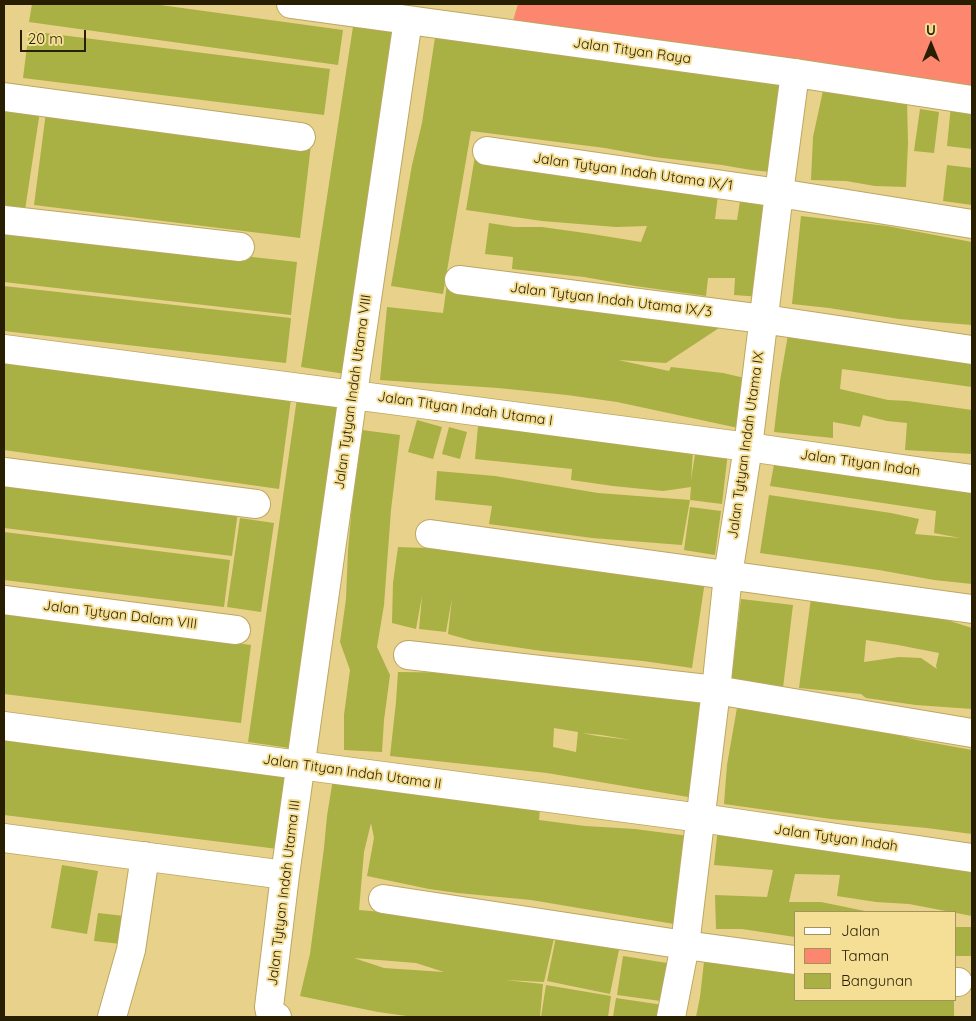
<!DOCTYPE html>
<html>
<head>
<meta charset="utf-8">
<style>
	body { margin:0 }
	#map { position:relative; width:976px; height:1021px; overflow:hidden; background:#e8d18b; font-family:Quicksand,sans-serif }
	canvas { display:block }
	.frame { position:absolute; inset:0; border:5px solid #281f02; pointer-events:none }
	.legend { position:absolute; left:794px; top:911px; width:162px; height:90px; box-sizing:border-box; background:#f5df97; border:1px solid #a3925b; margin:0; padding:6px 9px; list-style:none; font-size:15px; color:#281f02 }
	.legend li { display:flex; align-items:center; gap:10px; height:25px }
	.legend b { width:25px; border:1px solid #a3925b }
	.north { position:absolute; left:906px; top:20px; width:50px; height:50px; -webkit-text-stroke:4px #f5df97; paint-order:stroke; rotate:0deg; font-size:14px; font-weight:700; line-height:20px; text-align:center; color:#281f02 }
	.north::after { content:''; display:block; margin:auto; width:18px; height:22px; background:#281f02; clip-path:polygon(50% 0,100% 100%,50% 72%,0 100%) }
	.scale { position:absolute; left:20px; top:30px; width:66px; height:22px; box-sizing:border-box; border:2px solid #281f02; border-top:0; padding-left:6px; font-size:15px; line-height:18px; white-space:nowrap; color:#281f02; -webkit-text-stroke:4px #f5df97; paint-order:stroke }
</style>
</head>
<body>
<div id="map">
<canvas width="976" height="1021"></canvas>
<div class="frame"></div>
<ul class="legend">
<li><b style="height:6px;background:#fff"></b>Jalan</li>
<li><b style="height:14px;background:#fc866e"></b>Taman</li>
<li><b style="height:14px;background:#a9b044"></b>Bangunan</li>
</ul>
<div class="north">U</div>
<div class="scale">20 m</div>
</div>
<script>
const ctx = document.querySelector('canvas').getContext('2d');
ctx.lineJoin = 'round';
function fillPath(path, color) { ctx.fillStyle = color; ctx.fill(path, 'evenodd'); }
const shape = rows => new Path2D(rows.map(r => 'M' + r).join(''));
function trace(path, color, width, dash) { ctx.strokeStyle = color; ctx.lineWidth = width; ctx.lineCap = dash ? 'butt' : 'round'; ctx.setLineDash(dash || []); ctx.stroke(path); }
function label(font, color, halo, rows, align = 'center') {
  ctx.font = font + ' Quicksand,sans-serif'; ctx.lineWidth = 4; ctx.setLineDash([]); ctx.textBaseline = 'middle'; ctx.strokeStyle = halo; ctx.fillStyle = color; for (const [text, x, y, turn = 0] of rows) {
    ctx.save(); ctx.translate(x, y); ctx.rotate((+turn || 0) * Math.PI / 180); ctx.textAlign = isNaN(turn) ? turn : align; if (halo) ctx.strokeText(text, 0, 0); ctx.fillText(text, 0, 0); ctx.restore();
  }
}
fillPath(shape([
	[518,4,972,4,972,90,512,24]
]), '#fc866e');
fillPath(shape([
	[32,4,153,4,343,30,338,65,29,22],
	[354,20,397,26,345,374,301,367],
	[29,31,330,69,324,115,23,78],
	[436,31,784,82,771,172,751,170,722,165,654,157,605,148,471,131,443,294,391,286,412,165,422,123],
	[824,86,907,100,908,143,906,187,875,186,846,181,811,180,813,137],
	[951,105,972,107,972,149,947,146],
	[6,106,40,111,25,210,4,207,4,120],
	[920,109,939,112,934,153,914,151],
	[46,112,311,145,300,238,34,205],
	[475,156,718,195,715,219,737,220,741,195,771,199,761,297,734,295,735,278,708,278,706,296,635,286,584,277,512,269,513,257,485,254,489,223,514,227,542,227,592,234,641,242,647,226,616,227,542,221,466,210],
	[947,165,972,168,972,205,943,201],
	[801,216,887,226,972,242,972,325,899,319,829,308,792,304],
	[4,229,297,262,291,315,4,282],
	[447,284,731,320,666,363,618,360,669,371,671,367,723,373,749,379,743,429,617,402,567,395,498,388,380,380,387,307,443,313],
	[4,286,291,318,286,363,4,331],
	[789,329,972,356,972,387,842,369,840,389,888,400,908,401,972,410,972,454,905,450,907,423,887,421,863,415,860,427,833,422,833,438,774,432,780,381],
	[4,359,291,399,279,489,4,450],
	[297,398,344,404,296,749,248,742],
	[417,420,442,427,433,459,408,452],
	[478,426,576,436,693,451,691,480,696,448,728,452,722,504,690,500,691,487,663,491,613,486,571,480,572,469,475,459],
	[449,427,467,432,460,459,442,454],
	[362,430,400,435,391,510,384,605,377,647,390,675,384,720,382,752,344,750,344,715,350,670,340,642,346,599,348,550,352,505],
	[776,454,972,488,972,584,934,580,879,570,760,553,769,495,891,513,919,519,915,534,960,538,934,533,936,511,770,486],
	[437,471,495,476,598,493,690,500,682,545,592,538,489,524,492,506,435,500],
	[4,482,238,511,232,556,4,528],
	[690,507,721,511,715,555,684,550],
	[240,518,274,523,261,612,227,607],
	[4,532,230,560,224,607,4,580],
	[398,547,425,548,583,563,705,581,692,668,643,661,542,651,473,641,448,634,452,598,446,632,419,629,422,596,416,629,392,623,393,583],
	[811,598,906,611,947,620,972,628,972,709,916,705,866,698,861,694,799,688],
	[866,640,898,645,939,653,936,666,937,669,921,658,899,657,864,662],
	[741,599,793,605,783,688,731,682],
	[4,614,251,645,241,723,4,694],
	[398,672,484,673,710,694,694,798,547,773,390,756,396,702],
	[554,728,578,732,576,752,553,747],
	[582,733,601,735,631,740,597,736],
	[738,702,867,730,894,734,917,740,972,750,972,834,927,828,831,819,724,804,727,765],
	[4,737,295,773,286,850,4,815],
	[333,779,540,808,539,820,585,826,635,829,689,836,680,925,531,900,458,893,429,889,367,876,374,838,371,823,364,852,359,910,393,913,555,934,544,982,505,980,543,984,540,1017,414,1017,378,1012,300,996,310,954,324,848,327,816],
	[354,958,416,963,444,972,384,968],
	[718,827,972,867,972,916,909,904,876,902,837,896,840,875,795,874,789,902,821,902,865,911,865,912,795,912,795,937,742,929,716,929,715,895,767,897,773,870,714,865],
	[62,865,98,871,87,934,51,928],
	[98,913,133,917,130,945,94,941],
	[955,927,972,927,972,956,955,956],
	[557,932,620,945,610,994,547,981],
	[705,953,795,968,795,1000,954,1000,954,1017,696,1017,700,997],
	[623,956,667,963,661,1001,617,995],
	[546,985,611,996,608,1017,541,1017],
	[616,998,663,1005,661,1017,613,1017]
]), '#a9b044');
const minor = shape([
	[291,4,795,73,972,100],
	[4,97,301,137],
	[487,151,779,193,972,224],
	[4,220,240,247],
	[459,280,763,319,972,350],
	[4,349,748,447,972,479],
	[4,472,256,504],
	[430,534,972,609],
	[4,600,236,630],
	[408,655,716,690,972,733],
	[4,726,701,818,972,858],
	[4,838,285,875],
	[383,899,685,945,795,960],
	[955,982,958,982],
	[112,1017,131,950,145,856],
	[277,1017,273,1016,270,1012,269,1007,285,875,353,394,408,20],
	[671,1017,685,945,716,690,728,575,748,447,779,193,795,73]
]);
trace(minor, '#bca761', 30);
trace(minor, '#fff', 28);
label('14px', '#281f02', '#f5df97', [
	["Jalan Tityan Raya",632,51,8],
	["Jalan Tytyan Indah Utama IX/1",633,172,8],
	["Jalan Tytyan Indah Utama IX/3",611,300,7],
	["Jalan Tytyan Indah Utama VIII",353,392,-82],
	["Jalan Tityan Indah Utama I",465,409,8],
	["Jalan Tytyan Indah Utama IX",746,445,-82],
	["Jalan Tityan Indah",860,463,8],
	["Jalan Tytyan Dalam VIII",120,615,7],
	["Jalan Tityan Indah Utama II",352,772,8],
	["Jalan Tytyan Indah",836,838,8],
	["Jalan Tytyan Indah Utama III",284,893,-83]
]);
</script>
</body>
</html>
